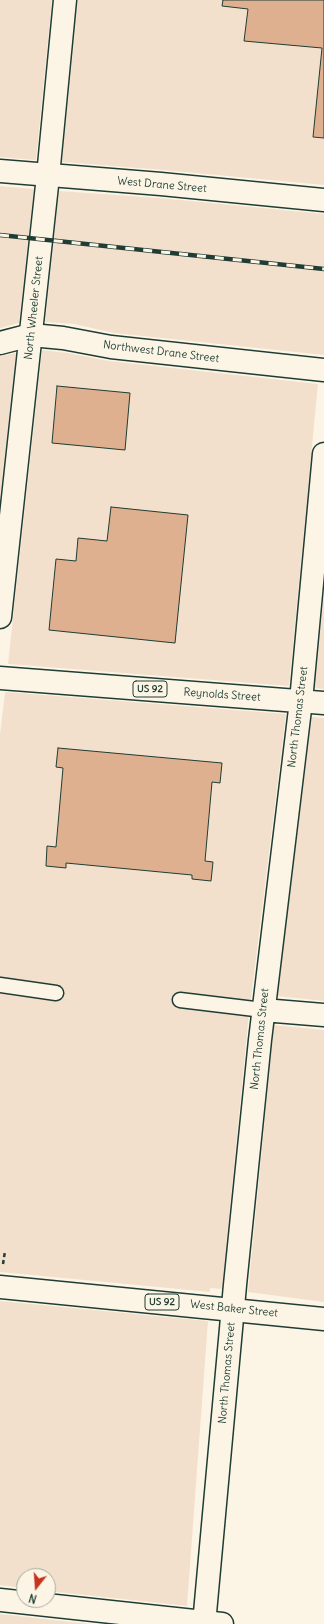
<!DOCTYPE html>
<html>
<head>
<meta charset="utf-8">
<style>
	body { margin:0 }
	#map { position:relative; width:324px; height:1624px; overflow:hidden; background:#fcf5e5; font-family:Delius,sans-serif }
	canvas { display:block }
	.north { position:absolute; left:16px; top:1568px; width:40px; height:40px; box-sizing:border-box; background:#fcf5e5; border:1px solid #a4ab9e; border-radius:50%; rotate:197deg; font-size:11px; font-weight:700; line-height:16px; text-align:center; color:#1f3d34 }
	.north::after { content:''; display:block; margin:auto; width:14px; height:18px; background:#c8321e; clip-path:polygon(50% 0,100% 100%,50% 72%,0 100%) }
</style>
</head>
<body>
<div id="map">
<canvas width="324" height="1624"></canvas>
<div class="north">N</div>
</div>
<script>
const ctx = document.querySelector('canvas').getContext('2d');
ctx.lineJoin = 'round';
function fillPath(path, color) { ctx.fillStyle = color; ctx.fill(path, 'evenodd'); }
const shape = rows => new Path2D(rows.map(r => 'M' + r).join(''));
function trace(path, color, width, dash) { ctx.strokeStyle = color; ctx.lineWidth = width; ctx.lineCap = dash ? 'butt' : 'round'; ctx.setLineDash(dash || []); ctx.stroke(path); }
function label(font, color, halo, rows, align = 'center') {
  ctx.font = font + ' Delius,sans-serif'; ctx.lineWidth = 3.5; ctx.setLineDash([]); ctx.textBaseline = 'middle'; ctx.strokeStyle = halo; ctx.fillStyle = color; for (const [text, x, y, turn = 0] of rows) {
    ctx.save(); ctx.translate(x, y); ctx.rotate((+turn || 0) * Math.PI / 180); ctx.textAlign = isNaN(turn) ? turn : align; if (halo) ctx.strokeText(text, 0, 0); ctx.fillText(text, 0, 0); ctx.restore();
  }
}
fillPath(shape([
	[0,0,52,0,36,160,0,157],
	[78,0,324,0,324,185,163,170,62,162],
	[0,186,34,189,19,323,0,328],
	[59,191,160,198,324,214,324,355,114,333,74,324,45,322],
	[42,350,68,353,109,361,318,384,289,686,8,664],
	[16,353,0,498,0,356],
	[324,591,324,689,315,688],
	[5,692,286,714,248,1023,222,1289,210,1288,210,1292,0,1272,0,735],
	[312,717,324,718,324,1001,277,996],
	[274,1025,324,1030,324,1302,248,1292],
	[0,1301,208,1321,187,1606,48,1591,48,1576,24,1576,24,1588,0,1585],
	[0,1614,90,1624,0,1624]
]), '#f3e0cc');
const building = shape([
	[223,0,324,0,324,138,313,137,322,48,244,41,248,9,222,6,223,0],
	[57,386,130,393,125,450,52,443,57,386],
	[111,507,188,515,175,643,49,630,56,559,76,561,78,538,107,541,111,507],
	[58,748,222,763,220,783,212,782,205,861,213,862,211,881,192,879,192,875,66,863,66,868,46,866,47,846,56,847,63,768,56,767,58,748]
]);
fillPath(building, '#dfb090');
trace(building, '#1f3d34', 1);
const service = shape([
	[0,985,56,993],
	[180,1000,263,1010]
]);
const minor = shape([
	[0,171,161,184,324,200],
	[0,343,31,335,63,338,111,347,324,370],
	[263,1010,324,1015],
	[0,1600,222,1624],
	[204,1624,235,1285,260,1040,301,701,324,454]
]);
const tertiary = shape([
	[0,617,48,176,65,0]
]);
const primary = shape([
	[0,678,324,703],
	[0,1287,324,1319]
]);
trace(service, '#1f3d34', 17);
trace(minor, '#1f3d34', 25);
trace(tertiary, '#1f3d34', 25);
trace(primary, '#1f3d34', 25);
trace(shape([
	[3,1264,5,1251]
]), '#1f3d34', 2.5, [4, 3]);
trace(service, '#fcf5e5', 14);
trace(minor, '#fcf5e5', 22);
trace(tertiary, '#fcf5e5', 22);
trace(primary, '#fcf5e5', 22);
const rail = shape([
	[0,235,324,269]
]);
trace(rail, '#1f3d34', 4.5);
trace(rail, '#fcf5e5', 3, [9]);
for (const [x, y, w] of [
	[150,689,34],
	[162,1302,34]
]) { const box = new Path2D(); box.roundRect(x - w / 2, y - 8, w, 16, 3); ctx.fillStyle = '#fcf5e5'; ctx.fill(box); trace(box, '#1f3d34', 1); }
label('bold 10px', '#1f3d34', null, [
	["US 92",150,689],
	["US 92",162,1302]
]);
label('11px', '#1f3d34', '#fcf5e5', [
	["West Drane Street",162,185,5],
	["North Wheeler Street",34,308,-84],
	["Northwest Drane Street",161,352,7],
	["Reynolds Street",222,695,4],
	["North Thomas Street",298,717,-83],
	["North Thomas Street",260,1039,-84],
	["West Baker Street",234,1309,6],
	["North Thomas Street",227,1373,-85]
]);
</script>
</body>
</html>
